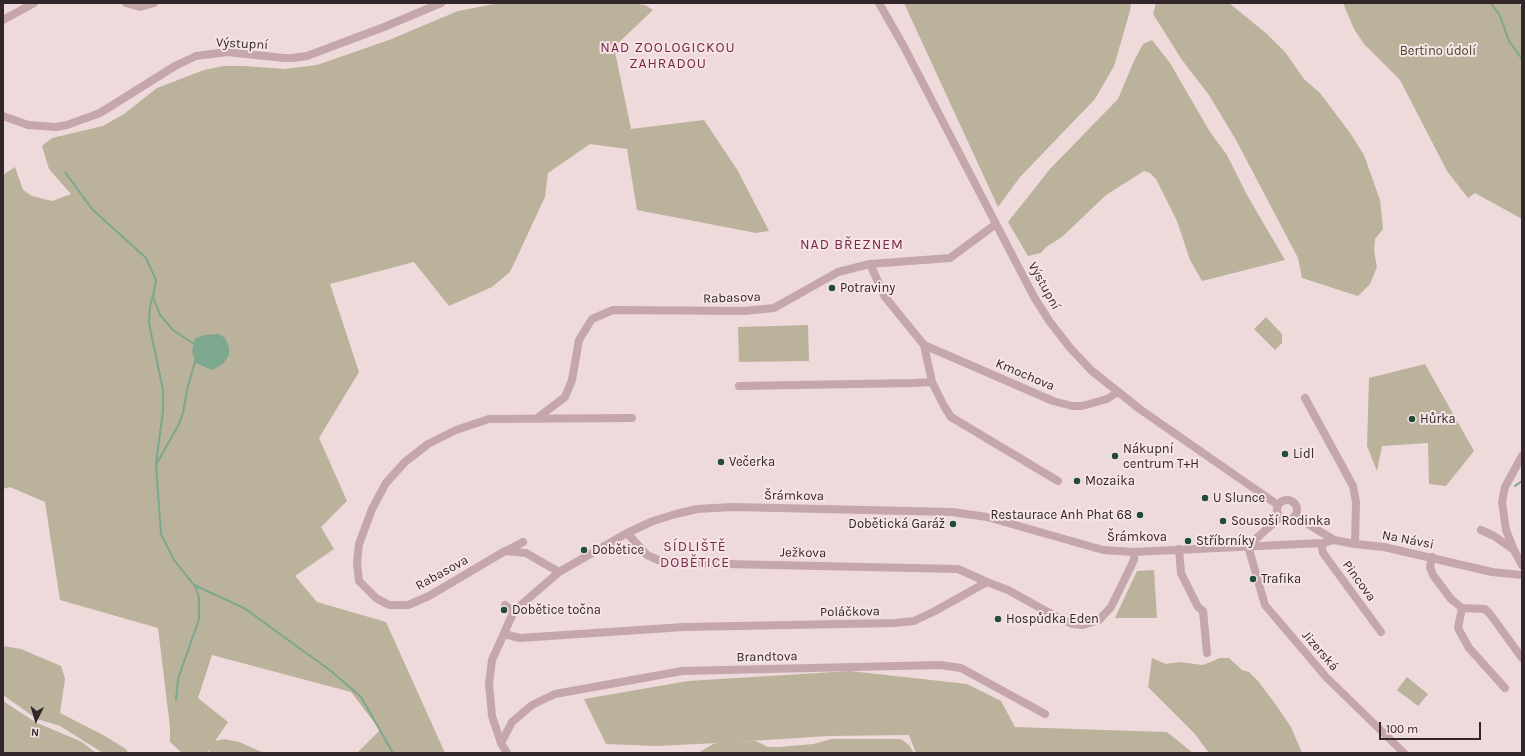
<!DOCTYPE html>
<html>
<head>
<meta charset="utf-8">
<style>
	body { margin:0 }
	#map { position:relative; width:1525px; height:756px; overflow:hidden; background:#eed9db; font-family:Karla,sans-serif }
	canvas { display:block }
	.frame { position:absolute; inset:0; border:4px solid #31262a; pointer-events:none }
	.north { position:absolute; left:16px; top:700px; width:40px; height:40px; -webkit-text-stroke:3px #f6e4e6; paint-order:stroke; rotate:185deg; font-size:11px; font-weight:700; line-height:16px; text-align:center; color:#31262a }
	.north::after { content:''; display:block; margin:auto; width:14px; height:18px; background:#31262a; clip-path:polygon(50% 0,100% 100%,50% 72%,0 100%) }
	.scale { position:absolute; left:1379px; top:722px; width:102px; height:18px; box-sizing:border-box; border:2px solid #31262a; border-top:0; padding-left:5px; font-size:12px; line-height:14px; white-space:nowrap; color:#31262a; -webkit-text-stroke:3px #f6e4e6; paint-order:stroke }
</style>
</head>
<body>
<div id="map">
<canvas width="1525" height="756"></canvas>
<div class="frame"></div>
<div class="north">N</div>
<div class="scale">100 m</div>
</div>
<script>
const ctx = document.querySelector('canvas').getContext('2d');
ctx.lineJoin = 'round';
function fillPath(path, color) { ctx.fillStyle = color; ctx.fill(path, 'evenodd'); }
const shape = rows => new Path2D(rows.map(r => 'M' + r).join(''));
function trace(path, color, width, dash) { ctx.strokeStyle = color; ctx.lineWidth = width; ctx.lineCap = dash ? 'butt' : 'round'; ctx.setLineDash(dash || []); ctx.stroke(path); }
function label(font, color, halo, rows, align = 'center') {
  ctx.font = font + ' Karla,sans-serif'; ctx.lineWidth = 4; ctx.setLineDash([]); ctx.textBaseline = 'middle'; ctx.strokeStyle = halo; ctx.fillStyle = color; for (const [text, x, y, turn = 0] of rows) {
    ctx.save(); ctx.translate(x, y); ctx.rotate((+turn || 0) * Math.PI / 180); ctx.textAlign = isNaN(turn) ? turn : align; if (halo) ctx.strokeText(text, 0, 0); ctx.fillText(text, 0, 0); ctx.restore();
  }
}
fillPath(shape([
	[499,3,630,3,645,5,653,10,614,47,631,129,704,120,738,171,769,231,756,233,637,210,627,149,590,144,548,173,545,197,510,272,492,287,449,306,414,262,330,284,359,372,319,438,347,501,321,527,334,549,295,576,317,602,386,622,445,753,357,753,380,730,351,692,212,655,198,698,228,722,215,741,224,739,239,742,264,753,209,753,210,749,207,753,182,753,170,742,170,727,158,628,60,600,45,502,10,487,3,489,3,175,15,167,23,190,32,196,52,201,71,194,49,169,42,146,52,138,103,126,124,114,157,88,204,70,224,66,245,66,284,69,317,65,389,40,458,11],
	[904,3,1131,3,1130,11,1114,66,1095,99,1020,177,998,207],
	[1156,3,1229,3,1267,34,1285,52,1304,79,1320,93,1350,133,1364,155,1380,200,1383,229,1375,239,1374,251,1377,267,1370,284,1358,296,1302,278,1298,258,1236,140,1209,95,1182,60,1153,14],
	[1343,3,1519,3,1522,8,1522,219,1475,193,1468,198,1447,171,1400,80,1364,44,1354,29],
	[1152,40,1170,63,1210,132,1227,155,1247,195,1285,260,1202,281,1190,260,1177,221,1156,179,1150,173,1144,171,1106,195,1062,237,1046,247,1041,253,1028,256,1008,222,1050,169,1118,99,1134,61,1143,44],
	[1266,317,1282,334,1282,343,1275,350,1254,329],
	[808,325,809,361,739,362,738,327],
	[1425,364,1474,451,1446,486,1429,484,1428,443,1382,446,1377,471,1367,446,1369,378],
	[1154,570,1157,618,1115,618,1137,571],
	[3,646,21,649,61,666,65,679,60,713,103,735,126,749,128,753,103,753,60,726,37,719,3,695],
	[1152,658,1166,664,1179,662,1203,665,1220,658,1229,658,1242,670,1249,672,1258,681,1276,705,1291,727,1302,753,1209,753,1194,733,1148,687],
	[850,671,967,684,1001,701,1015,727,1167,732,1193,753,916,753,909,735,828,736,734,742,756,741,768,747,779,747,813,744,832,739,901,739,909,745,914,753,698,753,713,744,718,743,656,746,606,744,584,699,688,681],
	[1407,677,1428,694,1418,706,1397,690],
	[3,701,35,722,82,742,96,753,3,753]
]), '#bbb29b');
fillPath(shape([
	[219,334,225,338,229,347,229,355,223,364,212,370,196,363,192,352,195,338,205,335]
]), '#7ba88e');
trace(shape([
	[1491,3,1500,16,1509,41,1522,59],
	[65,172,92,209,146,258,156,280,153,297,160,315,174,331,196,345],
	[152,298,150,307,149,323,163,390,163,411,156,463],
	[196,358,187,390,183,413,179,424,156,465,161,534,174,560,194,585,244,608,331,671,361,697,393,753],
	[1515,486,1522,481],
	[176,700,178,679,199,619,199,597,195,586]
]), '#7ba88e', 2);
trace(shape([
	[126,3,140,7,154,3],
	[879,3,903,45,1034,297,1050,322,1071,349,1092,371,1141,410,1278,505],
	[3,20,34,3],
	[3,116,28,125,56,127,67,125,100,113,175,66,196,56,227,52,284,58,292,58,307,56,384,27,441,3],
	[870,264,885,297,924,345,1053,401,1072,406,1082,406,1107,399,1118,392],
	[932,382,944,406,951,417,1058,481],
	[739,386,914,383,932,382,924,345],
	[1305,398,1353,486,1356,502,1355,544],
	[536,419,565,397,572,380,579,340,592,319,613,310,744,311,774,308,838,272,870,264,950,258,996,224],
	[1522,456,1505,487,1502,502,1506,530,1514,550,1522,565],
	'1277 510a10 10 0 1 1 20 0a10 10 0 1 1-20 0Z',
	[1295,516,1334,540,1355,544,1384,547,1492,572,1522,575],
	[1481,530,1494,536,1514,550],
	[627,533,647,555,658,560,678,563,958,569,987,582,1008,590,1053,615,1072,624,1083,625,1099,620,1111,607,1134,560,1134,552],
	[1323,543,1322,548,1323,553,1381,632],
	[1248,546,1265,605,1326,677,1404,753],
	[1248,546,1280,517],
	[1179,549,1181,573,1198,607,1203,611,1207,653],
	[506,551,523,542],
	[1432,557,1430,567,1433,575,1451,599,1462,608,1485,609,1490,614,1522,658],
	[559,572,526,553,505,551,429,596,408,605,389,605,376,598,359,581,357,563,359,544,372,509,386,483,405,462,428,444,456,430,489,419,632,418],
	[505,605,514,611],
	[1462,608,1458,628,1469,648,1505,688],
	[504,634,520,638,684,627,895,623,914,621,935,611,987,582],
	[501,743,512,722,532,705,555,694,682,671,940,665,961,668,1045,714],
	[507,753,501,743,492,716,489,684,492,660,514,611,559,572,627,533,653,521,676,514,697,509,733,507,952,512,987,517,1103,550,1134,552,1323,543,1334,540]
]), '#c4a6ab', 8);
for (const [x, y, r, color] of [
	[832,288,4,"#204e35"],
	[1412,419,4,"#204e35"],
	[1285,454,4,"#204e35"],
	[1115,456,4,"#204e35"],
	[721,462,4,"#204e35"],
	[1077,481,4,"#204e35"],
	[1205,498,4,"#204e35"],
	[1140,515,4,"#204e35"],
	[1223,521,4,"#204e35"],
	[953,524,4,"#204e35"],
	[1188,541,4,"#204e35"],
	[584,550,4,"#204e35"],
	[1253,579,4,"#204e35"],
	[504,610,4,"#204e35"],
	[998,619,4,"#204e35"]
]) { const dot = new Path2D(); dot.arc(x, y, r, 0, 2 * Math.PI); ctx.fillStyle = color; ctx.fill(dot); trace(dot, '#f6e4e6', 1.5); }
label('13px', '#31262a', '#f6e4e6', [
	["Výstupní",242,44,3],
	["Výstupní",1044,286,61],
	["Rabasova",732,298,-2],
	["Kmochova",1025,375,23],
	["Šrámkova",794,496,1],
	["Šrámkova",1137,537],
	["Na Návsi",1408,540,11],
	["Ježkova",803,553,1],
	["Rabasova",442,573,-29],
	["Pincova",1359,581,54],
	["Poláčkova",850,612,-1],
	["Jizerská",1320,651,49],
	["Brandtova",767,657,-1]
]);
label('13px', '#4d452d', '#f6e4e6', [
	["Bertino údolí",1438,51]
]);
label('13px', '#31262a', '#f6e4e6', [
	["Potraviny",840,288],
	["Hůrka",1420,419],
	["Nákupní",1123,449],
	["centrum T+H",1123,464],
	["Lidl",1293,454],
	["Večerka",729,462],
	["Mozaika",1085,481],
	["U Slunce",1213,498],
	["Restaurace Anh Phat 68",1132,515,"right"],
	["Sousoší Rodinka",1231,521],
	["Dobětická Garáž",945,524,"right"],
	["Stříbrníky",1196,541],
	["Dobětice",592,550],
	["Trafika",1261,579],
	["Dobětice točna",512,610],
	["Hospůdka Eden",1006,619]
], 'left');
ctx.letterSpacing = '1px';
label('14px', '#782846', '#f6e4e6', [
	["NAD ZOOLOGICKOU",668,48],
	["ZAHRADOU",668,64],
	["NAD BŘEZNEM",852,245],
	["SÍDLIŠTĚ",695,547],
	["DOBĚTICE",695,563]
]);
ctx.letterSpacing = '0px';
</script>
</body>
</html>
